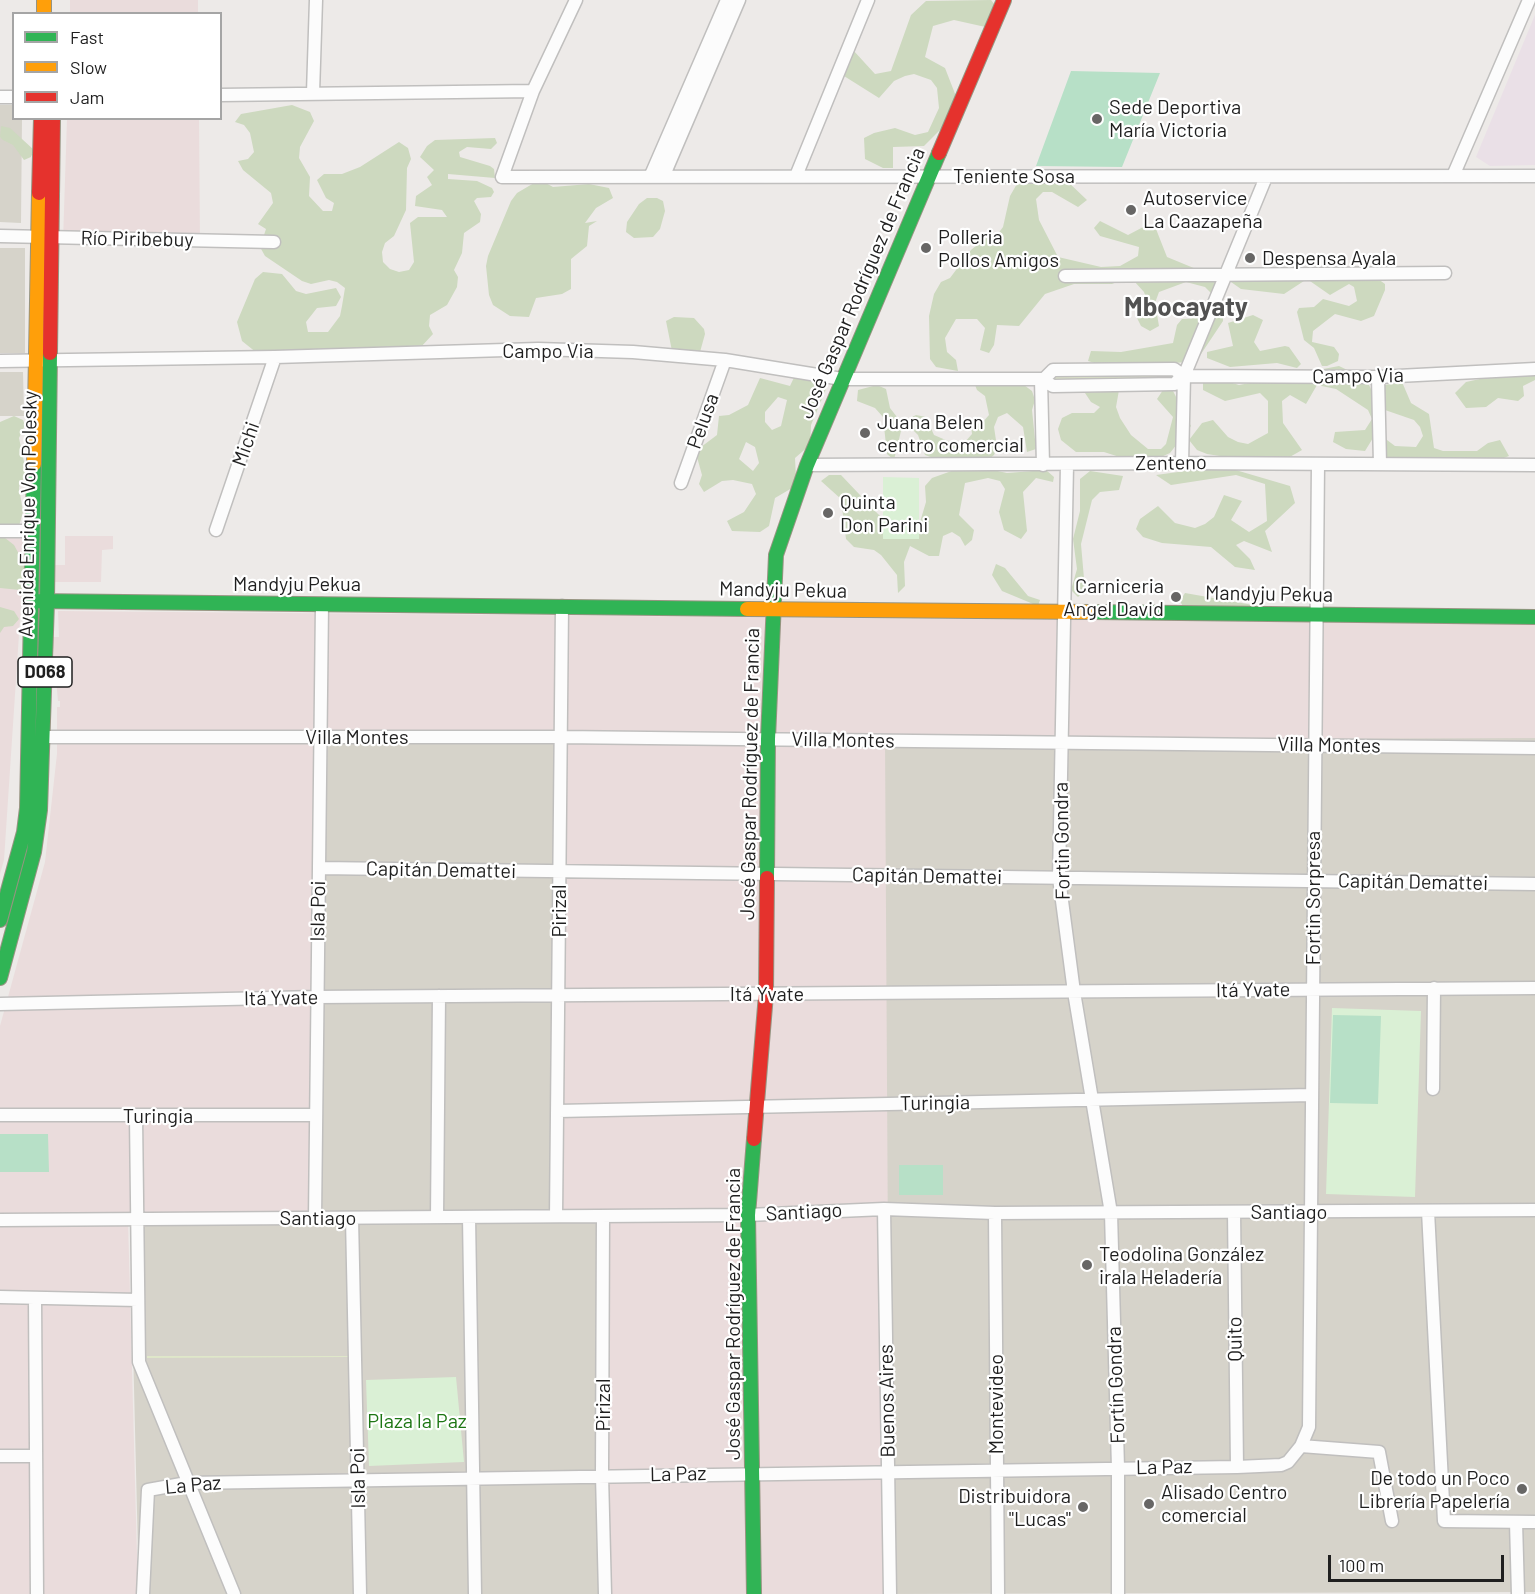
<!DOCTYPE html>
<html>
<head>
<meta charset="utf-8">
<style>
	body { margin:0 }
	#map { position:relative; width:1535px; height:1594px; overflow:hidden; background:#edeae8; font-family:Barlow,sans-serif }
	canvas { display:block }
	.legend { position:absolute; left:12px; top:12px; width:210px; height:108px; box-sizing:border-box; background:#fff; border:2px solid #a5a5a5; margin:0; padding:8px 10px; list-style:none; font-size:18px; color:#1f1f1f }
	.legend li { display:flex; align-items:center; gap:12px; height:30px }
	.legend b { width:30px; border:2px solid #a5a5a5 }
	.scale { position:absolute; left:1328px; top:1555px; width:176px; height:27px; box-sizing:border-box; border:3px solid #1f1f1f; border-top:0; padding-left:8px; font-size:18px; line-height:21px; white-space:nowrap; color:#1f1f1f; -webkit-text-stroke:4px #fff; paint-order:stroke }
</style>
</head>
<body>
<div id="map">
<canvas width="1535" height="1594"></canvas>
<ul class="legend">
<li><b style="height:8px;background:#30b455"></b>Fast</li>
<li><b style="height:8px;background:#ff9f0a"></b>Slow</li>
<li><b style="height:8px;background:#e5322d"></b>Jam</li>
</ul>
<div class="scale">100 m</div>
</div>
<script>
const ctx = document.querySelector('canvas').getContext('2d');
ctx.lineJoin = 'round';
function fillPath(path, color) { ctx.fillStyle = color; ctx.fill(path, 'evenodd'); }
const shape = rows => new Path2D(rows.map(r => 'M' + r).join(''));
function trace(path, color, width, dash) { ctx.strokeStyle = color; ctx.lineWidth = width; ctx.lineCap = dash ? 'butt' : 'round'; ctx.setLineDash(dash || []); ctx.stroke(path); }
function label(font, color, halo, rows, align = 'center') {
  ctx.font = font + ' Barlow,sans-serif'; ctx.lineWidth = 4.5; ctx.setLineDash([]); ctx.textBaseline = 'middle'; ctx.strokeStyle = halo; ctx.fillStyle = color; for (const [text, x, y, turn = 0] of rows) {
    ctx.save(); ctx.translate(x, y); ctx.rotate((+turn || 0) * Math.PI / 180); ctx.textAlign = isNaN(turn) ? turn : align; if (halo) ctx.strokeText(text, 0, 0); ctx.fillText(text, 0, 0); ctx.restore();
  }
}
fillPath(shape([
	[70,0,198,0,198,13,70,13],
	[67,119,199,119,200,244,63,241],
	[0,529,26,529,4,860,0,874],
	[65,536,113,536,113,549,102,550,101,582,55,582,55,565,65,565],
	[58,611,1535,624,1535,748,892,1594,605,1594,314,1224,128,1220,138,1594,0,1594,0,1026,45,862,57,754,57,707,60,707,60,701,58,701,56,679,60,679,59,659,54,658,53,637,59,637]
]), '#eadcdc');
fillPath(shape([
	[1535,15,1535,165,1490,166,1476,157]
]), '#eae0e7');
fillPath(shape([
	[0,105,13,105,14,118,22,119,21,223,0,222],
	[0,248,25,248,25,353,0,353],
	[0,372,23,372,24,416,0,416],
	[320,735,560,737,557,1217,601,1218,605,1594,139,1594,130,1222,315,1218],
	[1535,738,1535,1592,890,1594,885,740]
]), '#d6d3ca');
fillPath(shape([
	[1175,373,1176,379,1053,381,1051,376],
	[147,1356,348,1356,348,1357,147,1358]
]), '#dfe7c9');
fillPath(shape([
	[991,0,999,10,990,28,954,20,933,26,925,57,945,68,959,104,947,123,924,146,893,147,893,168,883,168,865,159,864,138,874,133,895,128,915,135,928,132,939,108,937,88,931,80,914,74,905,76,894,81,879,98,844,76,840,64,853,50,875,74,891,71,911,15,926,1],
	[292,105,310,112,314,121,300,147,299,158,310,177,309,196,323,211,332,211,334,203,326,198,317,180,324,174,342,174,360,167,399,142,408,148,411,159,407,168,406,210,394,236,385,243,382,252,383,262,390,269,399,272,409,270,414,262,410,223,418,217,447,217,442,210,415,206,416,196,432,185,427,177,434,170,420,157,427,146,435,140,495,138,497,143,491,149,467,147,459,152,460,157,490,166,494,169,495,178,448,174,448,179,477,181,492,188,494,192,491,197,477,198,474,201,481,214,480,222,464,233,462,253,454,270,458,277,457,287,447,305,430,315,429,326,433,334,420,348,257,353,242,341,237,322,255,279,263,272,282,274,296,291,306,294,336,288,341,297,336,306,317,308,306,322,308,332,328,332,340,316,342,306,345,288,337,282,329,280,311,284,302,281,265,256,260,247,266,229,258,224,273,203,271,193,243,170,238,161,248,159,254,152,250,133,244,125,235,122,241,114],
	[1,126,10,128,34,150,31,157,24,160,13,145,3,140,0,137],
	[1066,180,1087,200,1078,207,1052,192,1043,192,1036,199,1039,220,1058,257,1101,267,1120,266,1138,256,1139,247,1100,236,1094,228,1100,221,1128,235,1147,225,1156,229,1167,257,1218,278,1222,287,1223,321,1201,354,1186,362,1129,367,1108,367,1088,361,1091,351,1121,352,1173,343,1177,325,1182,319,1203,318,1212,294,1205,287,1186,282,1159,292,1155,303,1159,326,1150,331,1141,326,1137,318,1147,301,1144,292,1134,281,1122,280,1112,284,1074,284,1045,294,1019,326,997,325,994,345,989,353,980,350,985,328,977,319,956,319,945,338,947,352,956,360,958,371,936,367,930,359,929,316,934,294,941,282,950,278,971,250,984,239,997,235,1003,227,1010,196,1018,182],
	[544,182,553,187,589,184,609,188,613,198,596,208,585,223,597,221,589,226,587,246,571,259,571,289,562,294,536,298,529,317,510,316,493,305,489,295,486,266,488,256,511,201,517,193,534,183],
	[647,198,657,198,663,201,665,211,660,229,653,237,634,238,626,232,627,222,639,204],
	[1367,271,1385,284,1385,290,1374,316,1361,321,1335,314,1313,331,1312,342,1334,347,1339,354,1338,361,1327,366,1322,366,1314,348,1304,340,1297,312,1299,308,1314,307,1323,299,1349,306,1357,301,1354,287,1349,284,1330,295,1307,279,1284,294,1241,289,1231,282,1233,277],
	[1253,315,1263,320,1254,342,1260,351,1285,346,1289,347,1301,364,1297,368,1277,363,1230,367,1207,358,1207,352,1233,346,1228,323],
	[674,317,694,318,704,329,705,334,700,352,672,351,666,321],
	[1339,366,1366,379,1375,397,1379,386,1402,382,1411,403,1429,414,1434,448,1443,451,1477,451,1488,443,1500,440,1509,456,1491,463,1437,457,1392,460,1381,454,1377,444,1387,440,1395,446,1416,447,1423,436,1420,427,1414,420,1385,410,1378,403,1381,425,1365,451,1346,449,1333,442,1335,432,1365,430,1372,419,1368,410,1336,389,1317,385,1306,404,1290,395,1282,401,1283,423,1302,450,1288,458,1239,459,1207,454,1197,450,1189,440,1202,423,1213,420,1228,437,1238,442,1248,444,1268,433,1268,401,1260,393,1225,401,1203,390,1203,379,1213,377,1239,385],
	[808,367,820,372,829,382,811,425,810,445,795,458,796,478,792,488,775,498,769,526,760,532,732,531,727,521,744,512,756,494,752,484,733,480,722,481,704,492,699,484,702,475,697,457,701,447,717,435,719,416,729,415,748,405,760,378,790,386,798,369],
	[778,397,787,400,781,426,772,430,765,422,765,412],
	[746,442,755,447,759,463,753,471,739,459],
	[1535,367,1535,380,1523,386,1524,396,1518,401,1498,398,1486,407,1466,408,1455,393,1466,382],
	[973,380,1020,382,1032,391,1035,400,1032,410,1036,449,1027,452,1023,427,1007,413,998,417,994,427,997,447,994,455,979,467,1007,473,1046,470,1054,477,1053,482,1036,478,1023,492,1027,531,1021,539,1004,530,999,512,1005,489,1000,481,988,478,965,483,959,515,974,530,972,540,965,546,960,537,952,532,943,536,939,556,929,556,910,546,904,562,905,586,898,593,897,575,881,555,874,550,854,547,846,539,841,499,821,481,829,475,841,475,878,514,900,530,920,522,926,502,925,486,932,478,960,468,925,455,918,435,911,428,901,431,894,460,887,454,883,417,875,408,857,401,858,390,877,385,886,389,890,408,897,417,906,420,916,415,926,417,934,435,955,444,965,442,972,434,971,425,982,423,989,415,985,396,977,390],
	[1090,384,1119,390,1116,407,1120,418,1131,435,1148,449,1161,449,1166,444,1173,417,1157,399,1163,390,1173,391,1191,426,1170,453,1152,461,1132,461,1104,452,1076,452,1061,440,1058,429,1062,418,1072,413,1094,413,1100,407,1091,402,1085,393],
	[14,416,23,420,25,425,19,438,27,476,20,483,19,488,23,512,19,526,0,531,0,422],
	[1222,466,1290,486,1295,503,1265,531,1272,552,1244,541,1236,545,1250,559,1255,570,1235,567,1211,547,1162,543,1143,537,1136,529,1140,519,1158,506,1175,523,1195,528,1205,524,1214,517,1224,495,1242,501,1231,520,1249,532,1267,521,1265,484,1236,475,1171,485,1156,475],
	[1090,471,1123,476,1119,490,1100,492,1092,500,1081,544,1085,590,1078,597,1071,590,1077,569,1073,539,1080,511,1080,479],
	[0,534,14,545,25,565,24,588,20,590,0,588],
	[996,564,1005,568,1028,596,1040,600,1038,606,1002,591,992,575],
	[1185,593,1253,605,1260,610,1185,610,1180,601],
	[0,607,14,611,19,619,13,626,4,627,0,633]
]), '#cdd9bf');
fillPath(shape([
	[883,477,919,478,919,539,883,539],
	[1332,1008,1421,1011,1415,1197,1326,1194],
	[456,1377,464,1462,369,1466,366,1380]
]), '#daf0d5');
fillPath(shape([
	[1071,71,1160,73,1122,167,1036,166],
	[1333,1015,1381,1016,1378,1104,1330,1103],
	[0,1134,48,1134,49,1172,0,1172],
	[899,1165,943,1165,943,1195,899,1195]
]), '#b7e0c7');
const street = shape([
	[576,0,533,91,502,177,1535,176],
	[313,93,316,0],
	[220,95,533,91],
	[0,97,14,97],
	[651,175,727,0],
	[664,175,739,0],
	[796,176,868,0],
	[1453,176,1529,0],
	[0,236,274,242],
	[1065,276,1445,273],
	[0,361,275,357,538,349,633,352,725,360,842,379,1041,379,1053,386,1175,384,1181,376],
	[1378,377,1380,464],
	[1041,379,1043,465],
	[1044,379,1053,370,1174,369,1184,376,1378,377,1535,369],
	[1182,463,1184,376,1266,177],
	[807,465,1182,463,1535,465],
	[1067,465,1059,878,1074,992,1111,1213,1118,1468,1118,1594],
	[681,483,725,360],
	[216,530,275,357],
	[0,531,32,531],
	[43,737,560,737,1535,748],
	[319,868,1535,884],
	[0,1004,317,997,1535,988],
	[1433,1089,1434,988],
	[558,1111,1312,1095],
	[0,1115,316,1115],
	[136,1117,139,1362,234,1594],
	[884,1209,890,1594],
	[1428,1211,1444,1521,1535,1522],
	[1234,1212,1237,1467],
	[995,1213,998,1594],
	[556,1216,562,606],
	[603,1216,602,1475,605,1594],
	[437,1217,439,996],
	[469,1217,475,1594],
	[315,1218,322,604],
	[352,1218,360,1594],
	[0,1220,748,1215,884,1209,995,1213,1535,1210],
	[0,1297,138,1300],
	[35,1298,37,1594],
	[1301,1446,1379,1452,1392,1521],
	[0,1456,36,1456],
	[1516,1522,1518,1594],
	[143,1594,148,1490,187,1483,1237,1467,1281,1465,1288,1462,1301,1446,1309,1427,1318,464]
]);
const fast = shape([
	[35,601,747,609],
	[1091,612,1535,617],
	[767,878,768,739,776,555,807,465,939,153],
	[0,920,24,832,27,808,34,464],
	[0,978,34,852,40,810,47,602,50,353],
	[754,1594,748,1215,754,1139]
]);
const slow = shape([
	[44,0,44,14],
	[34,464,39,193],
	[747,609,1091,612]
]);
const jam = shape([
	[939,153,1004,0],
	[39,193,41,118],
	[50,353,53,118],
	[754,1139,766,994,767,878]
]);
trace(street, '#c0bfbe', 15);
trace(fast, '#969481', 16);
trace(slow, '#969481', 16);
trace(jam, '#969481', 16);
trace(street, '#fcfcfc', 12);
trace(fast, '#30b455', 14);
trace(slow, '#ff9f0a', 14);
trace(jam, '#e5322d', 14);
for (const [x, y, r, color] of [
	[1097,119,6,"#676665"],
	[1131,210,6,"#676665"],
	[926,248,6,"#676665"],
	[1250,258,6,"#676665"],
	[865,433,6,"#676665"],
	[828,513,6,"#676665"],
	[1176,597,6,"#676665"],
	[1087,1265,6,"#676665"],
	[1522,1489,6,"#676665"],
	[1149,1504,6,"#676665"],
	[1083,1507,6,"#676665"]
]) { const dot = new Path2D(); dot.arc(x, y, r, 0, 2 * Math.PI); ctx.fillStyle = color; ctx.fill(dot); trace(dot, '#fff', 2); }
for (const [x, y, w] of [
	[45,672,54]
]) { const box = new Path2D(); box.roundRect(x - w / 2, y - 15, w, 30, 4.5); ctx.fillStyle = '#fff'; ctx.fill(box); trace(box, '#1f1f1f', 1.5); }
label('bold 18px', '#1f1f1f', null, [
	["D068",45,672]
]);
label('20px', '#1f1f1f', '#fff', [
	["Sede Deportiva",1109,107],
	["María Victoria",1109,130],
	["Autoservice",1143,198],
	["La Caazapeña",1143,221],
	["Polleria",938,237],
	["Pollos Amigos",938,260],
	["Despensa Ayala",1262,258],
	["Juana Belen",877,422],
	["centro comercial",877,445],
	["Quinta",840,502],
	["Don Parini",840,525],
	["Carniceria",1164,586,"right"],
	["Angel David",1164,609,"right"],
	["Teodolina González",1099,1254],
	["irala Heladería",1099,1277],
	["De todo un Poco",1510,1478,"right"],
	["Librería Papelería",1510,1501,"right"],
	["Alisado Centro",1161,1492],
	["comercial",1161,1515],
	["Distribuidora",1071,1496,"right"],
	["\"Lucas\"",1071,1519,"right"]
], 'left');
label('20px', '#1f1f1f', '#fff', [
	["Teniente Sosa",1014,176],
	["Río Piribebuy",137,239,1],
	["José Gaspar Rodríguez de Francia",862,283,-67],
	["Campo Via",548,351],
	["Campo Via",1358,376,-1],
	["Pelusa",703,421,-70],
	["Michi",246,444,-71],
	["Zenteno",1171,463,-1],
	["Avenida Enrique Von Polesky",28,514,-89],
	["Mandyju Pekua",297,584],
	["Mandyju Pekua",783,590,1],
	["Mandyju Pekua",1269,594,1],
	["Villa Montes",357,737],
	["Villa Montes",843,740,1],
	["Villa Montes",1329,745,1],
	["José Gaspar Rodríguez de Francia",750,774,-89],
	["Fortin Gondra",1062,841,-91],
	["Capitán Demattei",441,870,1],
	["Capitán Demattei",927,876,1],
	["Capitán Demattei",1413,882,1],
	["Fortin Sorpresa",1313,898,-90],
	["Isla Poi",318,911,-89],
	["Pirizal",559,911,-90],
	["Itá Yvate",1253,990,-1],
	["Itá Yvate",767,994],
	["Itá Yvate",281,998,-1],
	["Turingia",935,1103,-1],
	["Turingia",158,1116],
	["Santiago",804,1212,-3],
	["Santiago",1289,1212],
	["Santiago",318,1218],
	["José Gaspar Rodríguez de Francia",733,1314,-90],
	["Quito",1235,1339,-91],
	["Fortín Gondra",1116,1385,-92],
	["Buenos Aires",887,1401,-91],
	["Montevideo",996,1404,-90],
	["Pirizal",603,1405,-90],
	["La Paz",1164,1467,-1],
	["La Paz",678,1474,-1],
	["Isla Poi",358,1478,-91],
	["La Paz",193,1485,-5]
]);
label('20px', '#1d7614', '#fff', [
	["Plaza la Paz",417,1421]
]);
label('bold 26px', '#525252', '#fff', [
	["Mbocayaty",1186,307]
]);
</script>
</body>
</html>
